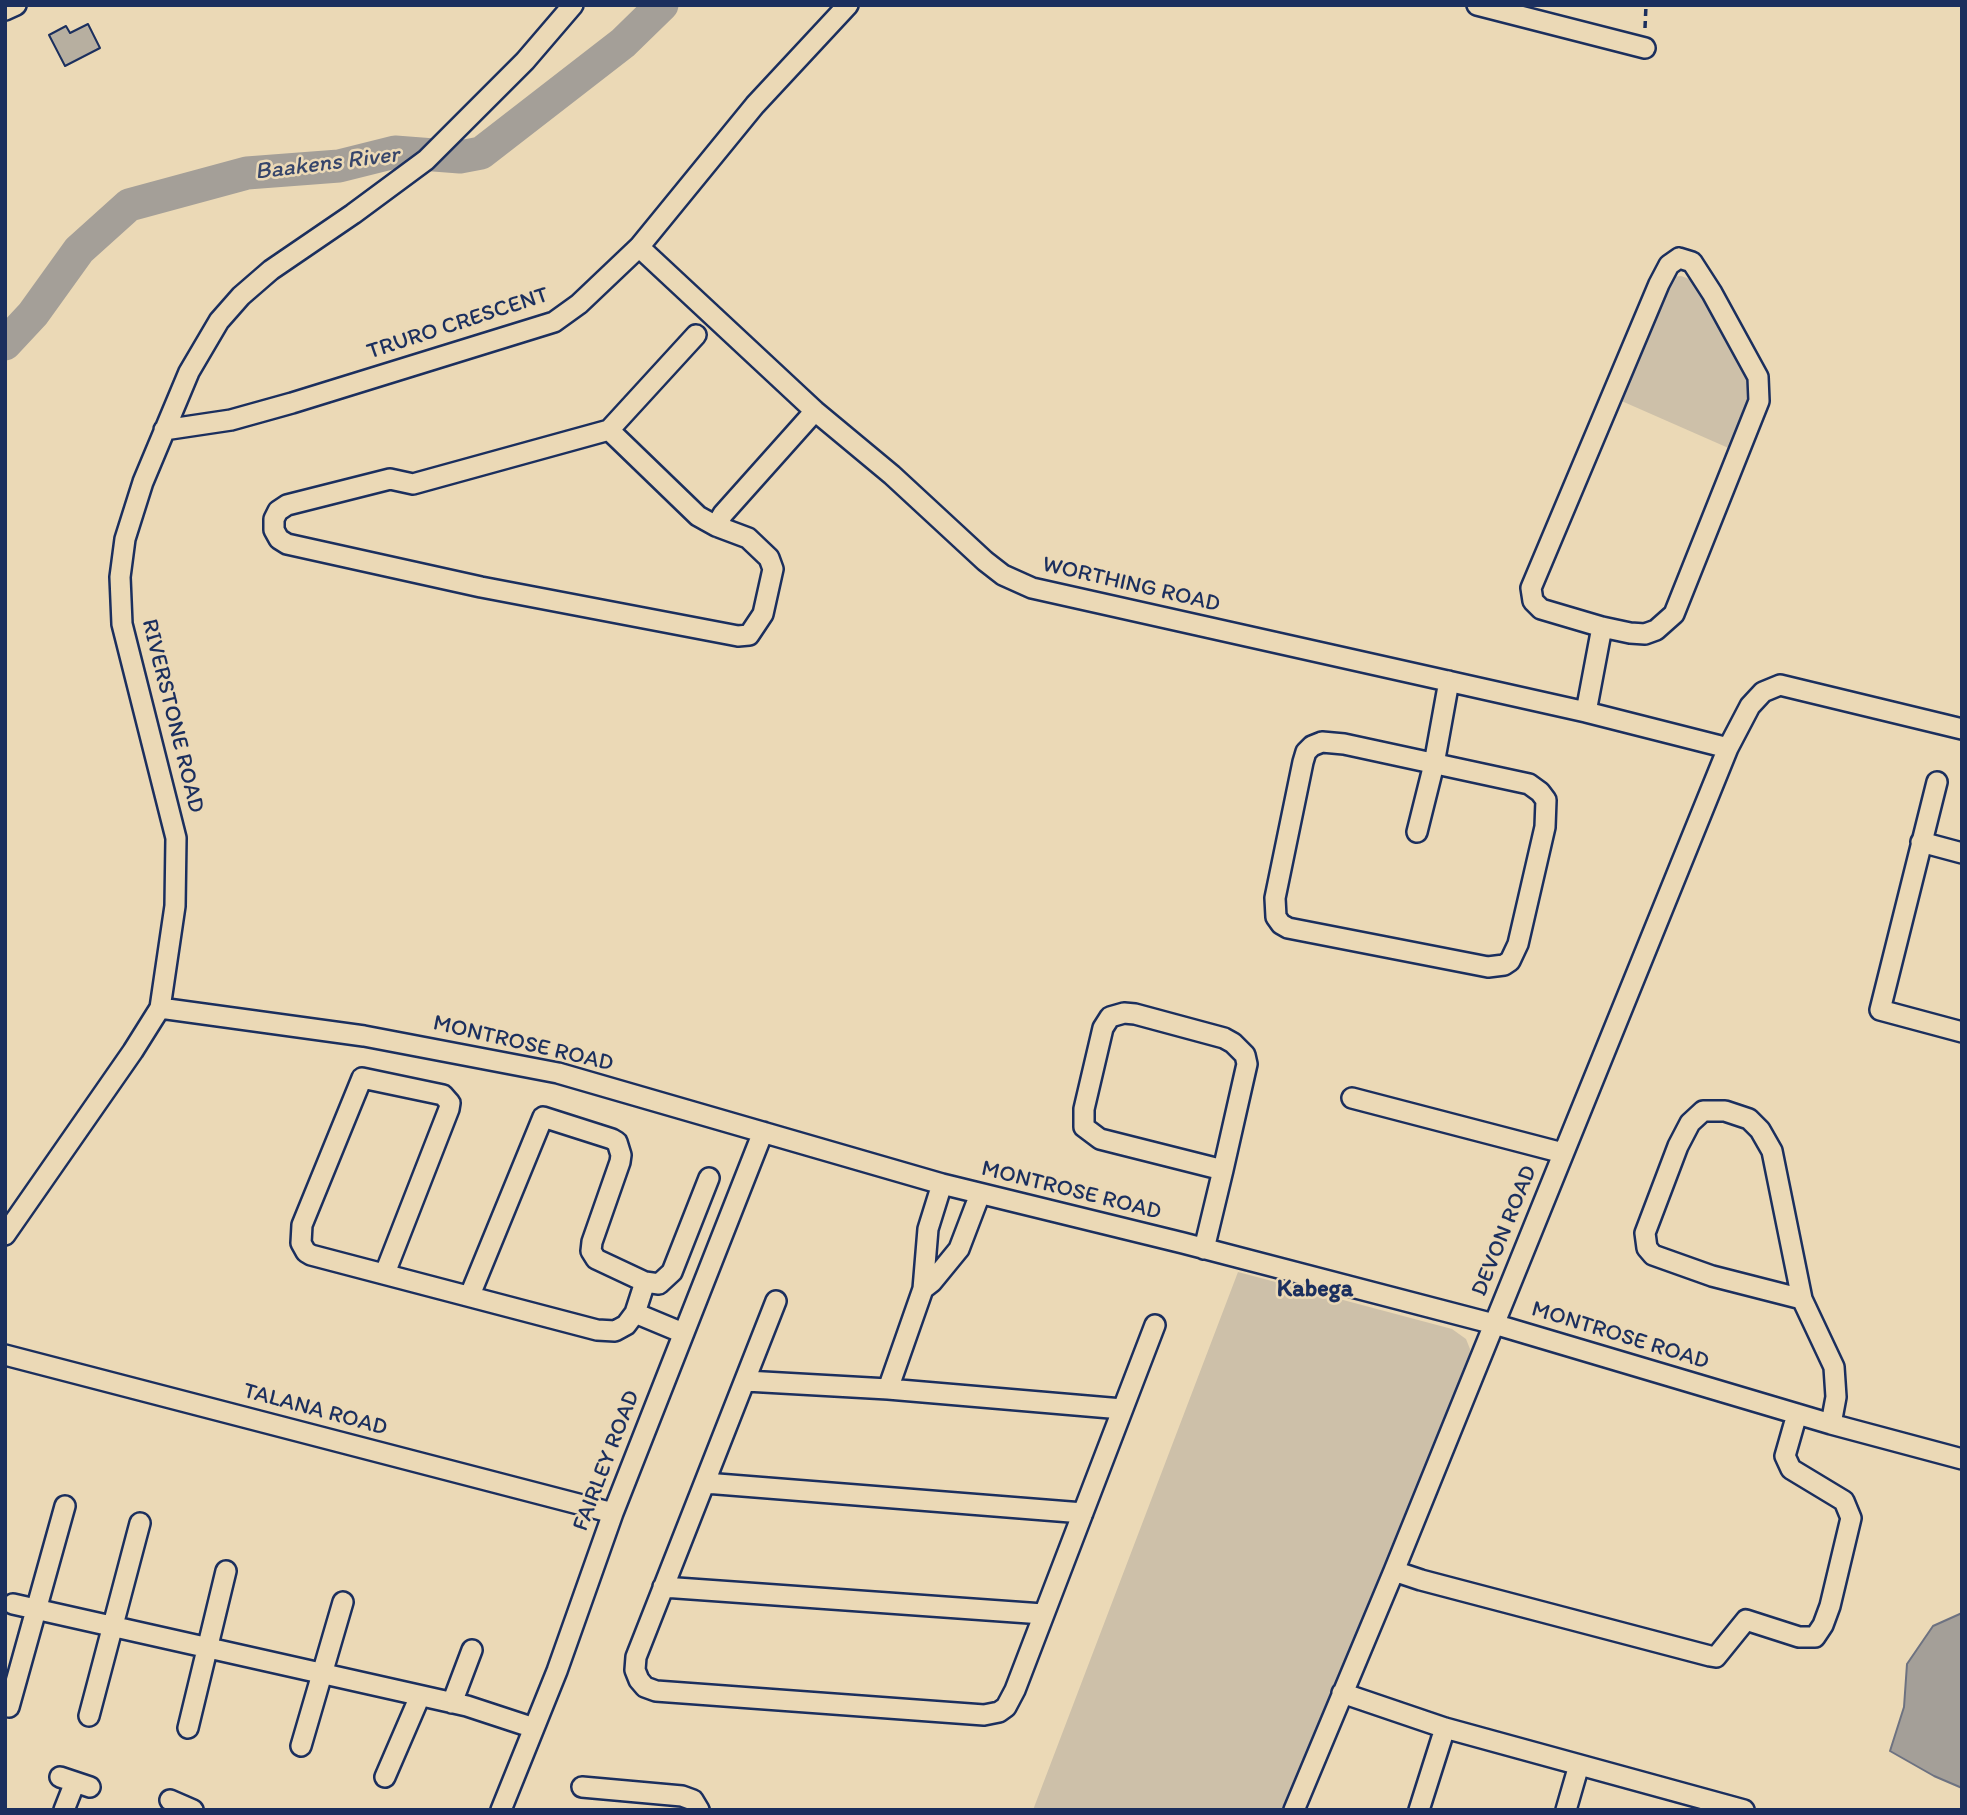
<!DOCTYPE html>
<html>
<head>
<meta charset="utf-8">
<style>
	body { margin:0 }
	#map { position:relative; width:1967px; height:1815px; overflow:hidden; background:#ebd9b6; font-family:Itim,sans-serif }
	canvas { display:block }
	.frame { position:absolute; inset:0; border:7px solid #1b2f5e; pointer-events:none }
</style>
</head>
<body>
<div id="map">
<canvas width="1967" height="1815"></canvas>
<div class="frame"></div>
</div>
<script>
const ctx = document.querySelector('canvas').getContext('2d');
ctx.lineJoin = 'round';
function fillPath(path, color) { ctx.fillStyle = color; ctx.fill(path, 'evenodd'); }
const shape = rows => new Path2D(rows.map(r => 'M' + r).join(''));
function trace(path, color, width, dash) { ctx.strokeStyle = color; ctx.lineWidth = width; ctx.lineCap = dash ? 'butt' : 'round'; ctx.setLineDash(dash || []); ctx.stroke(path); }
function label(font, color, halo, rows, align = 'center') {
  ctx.font = font + ' Itim,sans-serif'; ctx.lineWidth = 5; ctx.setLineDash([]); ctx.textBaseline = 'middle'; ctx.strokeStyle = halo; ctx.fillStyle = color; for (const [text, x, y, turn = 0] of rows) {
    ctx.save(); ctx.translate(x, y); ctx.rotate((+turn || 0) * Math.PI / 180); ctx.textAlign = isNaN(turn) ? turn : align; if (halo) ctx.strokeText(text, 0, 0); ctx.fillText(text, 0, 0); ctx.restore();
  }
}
fillPath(shape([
	[1681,276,1692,280,1748,381,1753,395,1733,450,1617,399,1672,277],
	[1238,1272,1452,1329,1466,1339,1470,1349,1469,1368,1286,1810,1033,1810]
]), '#cdc0a9');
const water = shape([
	[1962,1613,1962,1788,1934,1776,1890,1751,1904,1707,1907,1664,1933,1626,1962,1613]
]);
fillPath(water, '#a49f98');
trace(water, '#6d7281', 2);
trace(shape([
	[5,344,33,314,79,250,129,205,247,173,339,166,395,152,460,157,481,153,623,43,662,5]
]), '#a49f98', 33);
const building = shape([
	[88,24,100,48,65,66,49,35,66,26,70,33,88,24]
]);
fillPath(building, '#b7afa0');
trace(building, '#1b2f5e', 2);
const minor = shape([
	[1477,5,1645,48],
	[5,10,16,5],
	[639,247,815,411,892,475,985,561,1003,575,1032,588,1586,712,1728,748],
	[1679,258,1692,262,1712,293,1758,377,1759,401,1674,614,1656,630,1645,634,1630,633,1602,627,1541,609,1533,601,1531,588,1659,284,1669,265,1679,258],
	[696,335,609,430,413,484,390,479,287,505,278,511,274,519,274,530,279,539,287,544,481,587,738,636,749,635,763,614,773,569,769,558,748,538,716,526],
	[164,430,231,420,292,403,554,322,579,304,639,247,755,105,848,5],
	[609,430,698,516,716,526,723,514,815,411],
	[1586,712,1602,627],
	[1322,742,1344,744,1529,784,1540,792,1546,800,1545,827,1518,944,1510,961,1504,965,1488,967,1288,928,1281,924,1276,917,1275,898,1303,762,1306,752,1312,746,1322,742],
	[1937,782,1880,1010,1962,1032],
	[1417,832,1434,764,1449,681],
	[1921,842,1962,853],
	[160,1008,364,1036,558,1073,942,1184,1183,1243,1494,1324,1831,1424,1962,1459],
	[1352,1098,1563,1153],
	[5,1235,133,1051,160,1008,175,906,176,838,122,624,120,577,125,539,143,482,189,372,219,321,241,296,271,270,353,214,426,160,525,61,573,5],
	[1204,1249,1223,1170,1247,1064,1245,1055,1233,1043,1224,1038,1135,1014,1124,1013,1110,1017,1103,1028,1084,1109,1084,1127,1100,1139,1223,1170],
	[385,1273,449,1109,450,1103,443,1095,362,1078,302,1225,301,1243,306,1252,311,1255,597,1330,615,1331,626,1325,635,1313,645,1282],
	[923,1289,932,1282,959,1249,980,1194],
	[470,1295,543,1117,612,1139,617,1142,621,1155,620,1162,592,1242,591,1251,596,1259,645,1282,659,1284,672,1272,709,1178],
	[1802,1299,1712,1276,1653,1255,1647,1248,1645,1233,1678,1146,1690,1123,1703,1111,1725,1111,1749,1119,1760,1130,1772,1151,1802,1299,1834,1367,1836,1397,1831,1424],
	[776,1301,636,1657,635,1670,639,1680,645,1687,656,1691,984,1715,999,1712,1006,1707,1015,1690,1155,1325],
	[635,1313,683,1333],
	[5,1355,613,1513],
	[746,1381,888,1389,1122,1409],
	[888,1389,923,1289,928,1229,942,1184],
	[705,1483,1083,1513],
	[1394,1571,1421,1580,1710,1656,1716,1657,1746,1620,1799,1637,1815,1637,1823,1625,1830,1606,1851,1518,1844,1501,1791,1469,1785,1456,1797,1414],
	[663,1587,1043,1614],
	[13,1604,467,1706,534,1728],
	[1342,1693,1445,1728,1744,1810],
	[452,1703,472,1650],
	[9,1707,65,1506],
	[89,1716,140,1523],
	[188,1728,226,1571],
	[301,1746,343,1602],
	[60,1777,90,1787],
	[385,1777,420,1696],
	[582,1787,682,1796,693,1800,699,1810],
	[170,1800,193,1810],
	[64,1810,75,1782],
	[501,1810,557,1671,613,1513,763,1132],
	[1294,1810,1394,1571,1728,748,1750,706,1763,692,1780,685,1962,729],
	[1419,1810,1445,1728],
	[1566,1810,1579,1765]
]);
trace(minor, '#1b2f5e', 24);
trace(shape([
	[1645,28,1646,5]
]), '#1b2f5e', 3.5, [7, 5]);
trace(minor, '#ebd9b6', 19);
label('23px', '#1b2f5e', '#ebd9b6', [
	["TRURO CRESCENT",458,324,-18],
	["WORTHING ROAD",1131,585,13],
	["RIVERSTONE ROAD",172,716,76],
	["MONTROSE ROAD",523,1044,13],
	["MONTROSE ROAD",1071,1191,14],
	["DEVON ROAD",1505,1231,-68],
	["MONTROSE ROAD",1620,1336,17],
	["TALANA ROAD",315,1410,15],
	["FAIRLEY ROAD",607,1461,-69]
]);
label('italic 24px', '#36456a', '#ebd9b6', [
	["Baakens River",327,164,-7]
]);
label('bold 24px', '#1b2f5e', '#ebd9b6', [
	["Kabega",1315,1290]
]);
</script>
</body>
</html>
